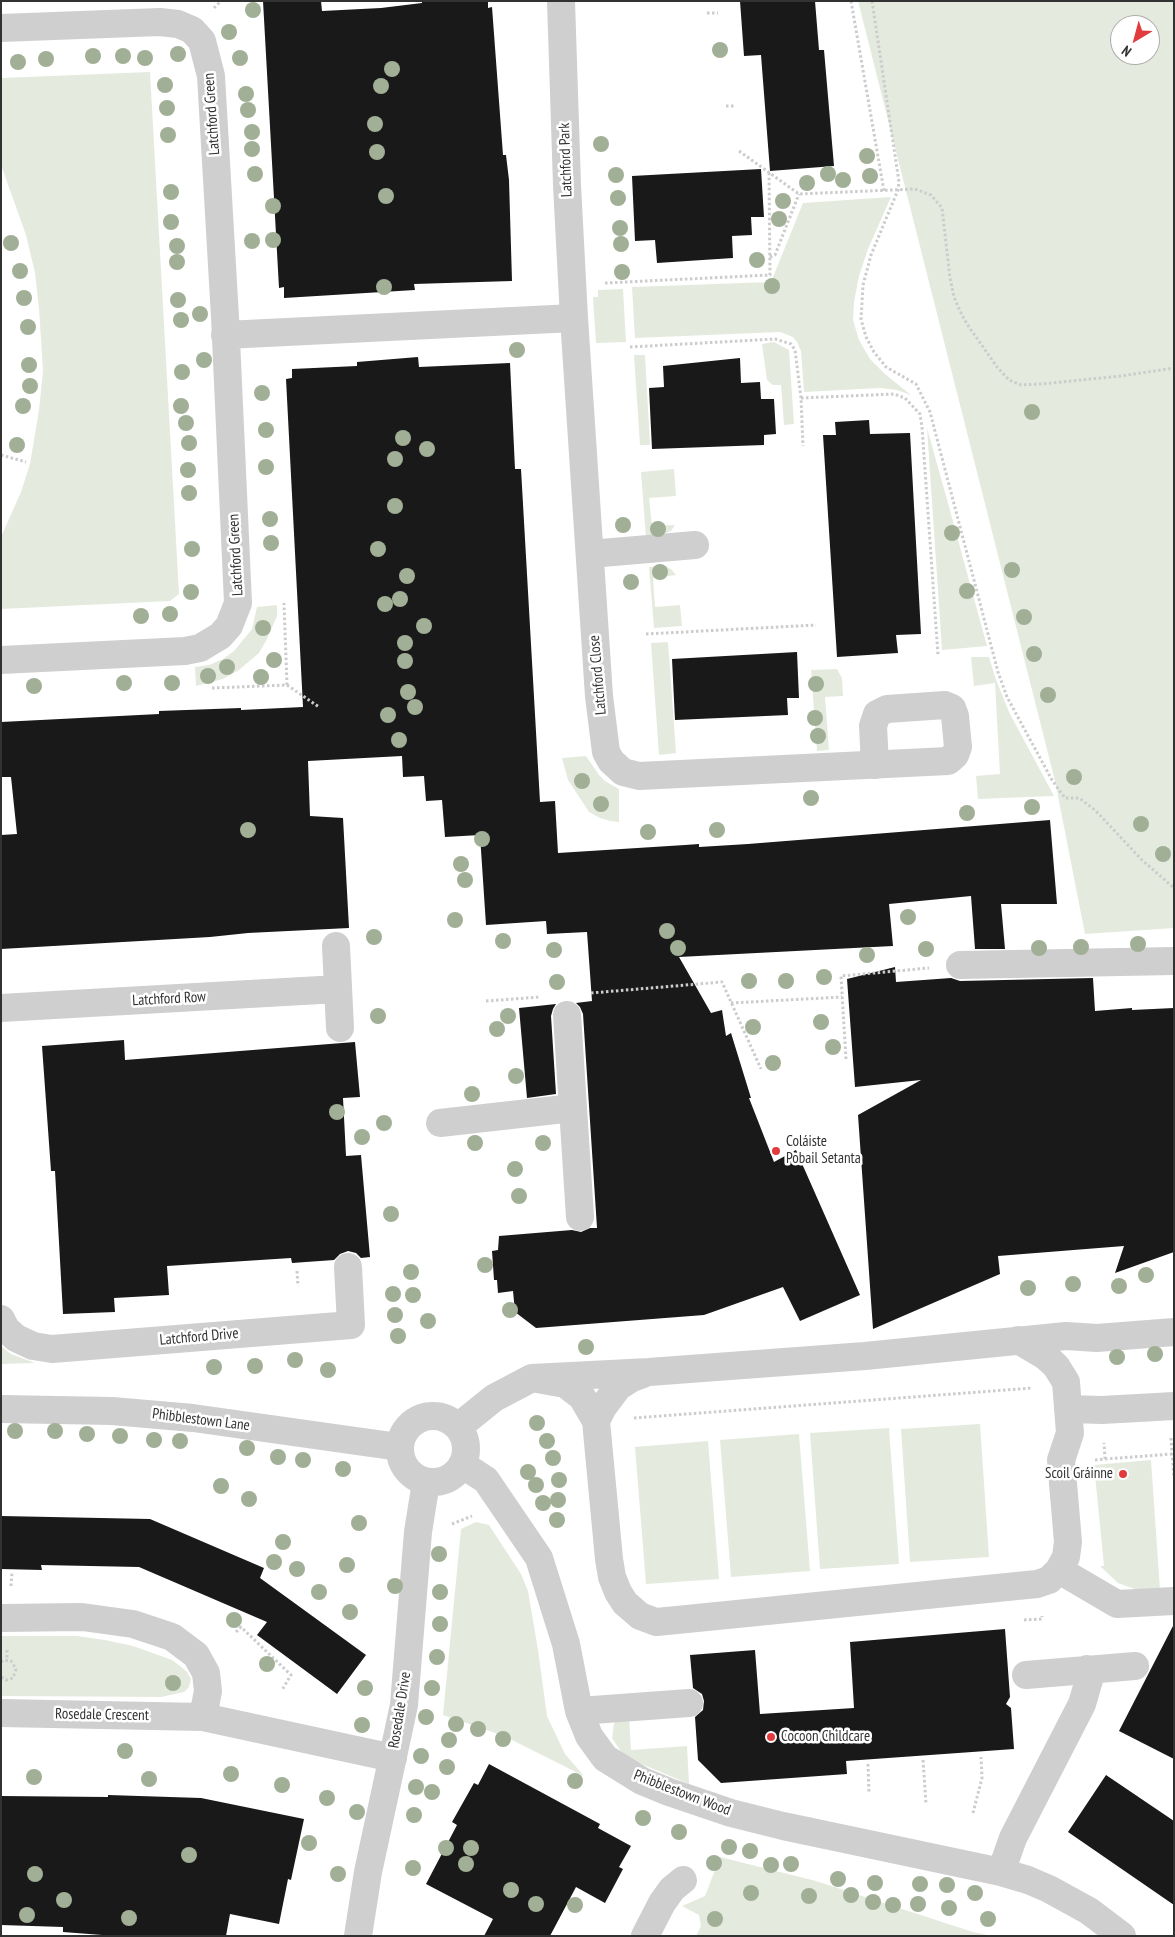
<!DOCTYPE html>
<html>
<head>
<meta charset="utf-8">
<style>
	body { margin:0 }
	#map { position:relative; width:1175px; height:1937px; overflow:hidden; background:#fff; font-family:"PT Sans Narrow",sans-serif }
	canvas { display:block }
	.frame { position:absolute; inset:0; border:2px solid #323232; pointer-events:none }
	.north { position:absolute; left:1110px; top:15px; width:50px; height:50px; box-sizing:border-box; background:#fff; border:1px solid #adadad; border-radius:50%; rotate:217deg; font-size:14px; font-weight:700; line-height:20px; text-align:center; color:#323232 }
	.north::after { content:''; display:block; margin:auto; width:18px; height:22px; background:#e13b3d; clip-path:polygon(50% 0,100% 100%,50% 72%,0 100%) }
</style>
</head>
<body>
<div id="map">
<canvas width="1175" height="1937"></canvas>
<div class="frame"></div>
<div class="north">N</div>
</div>
<script>
const ctx = document.querySelector('canvas').getContext('2d');
ctx.lineJoin = 'round';
function fillPath(path, color) { ctx.fillStyle = color; ctx.fill(path, 'evenodd'); }
const shape = rows => new Path2D(rows.map(r => 'M' + r).join(''));
function trace(path, color, width, dash) { ctx.strokeStyle = color; ctx.lineWidth = width; ctx.lineCap = dash ? 'butt' : 'round'; ctx.setLineDash(dash || []); ctx.stroke(path); }
function label(font, color, halo, rows, align = 'center') {
  ctx.font = font + ' "PT Sans Narrow",sans-serif'; ctx.lineWidth = 5; ctx.setLineDash([]); ctx.textBaseline = 'middle'; ctx.strokeStyle = halo; ctx.fillStyle = color; for (const [text, x, y, turn = 0] of rows) {
    ctx.save(); ctx.translate(x, y); ctx.rotate((+turn || 0) * Math.PI / 180); ctx.textAlign = isNaN(turn) ? turn : align; if (halo) ctx.strokeText(text, 0, 0); ctx.fillText(text, 0, 0); ctx.restore();
  }
}
fillPath(shape([
	[858,1,1174,1,1174,928,1085,934,1055,781],
	[1120,25,1150,25,1150,55,1120,55],
	[150,72,179,594,170,601,1,609,1,537,21,492,30,464,39,410,43,371,39,308,35,273,26,235,1,165,1,78],
	[891,197,868,249,859,276,854,302,853,320,859,340,870,359,885,374,911,395,897,390,880,388,804,392,801,351,797,342,793,337,780,332,635,338,632,287,771,282,803,203],
	[623,289,626,342,596,343,593,297,598,297,598,290],
	[774,342,789,350,794,424,784,425,781,385,773,385,767,380,762,344],
	[634,355,645,355,650,445,640,445],
	[927,428,946,496,987,646,942,650],
	[674,469,676,496,649,498,652,526,675,525,671,531,666,533,646,538,641,472],
	[666,566,672,570,676,575,653,578,655,607,680,605,682,626,654,628,649,567],
	[277,605,277,616,266,641,259,653,239,670,223,679,196,686,195,667,209,665,223,659,234,651,252,629,257,607],
	[668,642,676,753,659,755,651,643],
	[971,657,989,657,995,677,1009,712,1054,796,978,799,976,776,1000,774,995,683,974,686],
	[837,669,842,678,843,696,825,697,829,750,817,751,811,670],
	[586,756,599,775,605,781,619,789,619,822,610,821,600,818,589,812,568,780,562,758],
	[1,1346,11,1354,35,1363,1,1364],
	[980,1424,989,1557,910,1562,901,1429],
	[889,1428,899,1564,820,1569,810,1433],
	[799,1434,810,1571,731,1577,720,1440],
	[708,1441,719,1579,646,1584,635,1447],
	[1151,1460,1160,1590,1140,1591,1118,1583,1100,1566,1104,1566,1094,1465],
	[476,1522,489,1525,521,1574,528,1591,538,1650,547,1716,565,1754,584,1776,504,1736,443,1715,461,1529],
	[1,1636,77,1636,105,1640,133,1646,172,1660,180,1666,187,1672,191,1679,189,1687,184,1692,161,1697,1,1696],
	[629,1717,631,1750,687,1746,689,1784,637,1762,622,1753,612,1738,614,1723,621,1718],
	[720,1857,816,1881,973,1932,992,1936,696,1936,701,1926,699,1915,682,1906,705,1896]
]), '#e4ebde');
fillPath(shape([
	[263,1,321,1,322,11,381,8,422,3,422,1,488,1,488,8,492,7,503,155,506,155,509,180,512,281,414,284,415,290,284,298,284,287,279,288],
	[740,1,815,1,819,50,824,50,834,166,770,171,761,55,744,56],
	[761,169,764,217,751,217,752,235,732,236,733,258,657,263,655,240,635,241,632,176],
	[418,357,419,367,510,363,515,469,521,469,540,802,555,801,558,853,685,845,699,844,699,847,748,844,1050,820,1057,904,1001,904,1005,949,975,949,971,896,889,904,893,946,679,957,711,1013,722,1010,726,1036,731,1033,751,1098,749,1098,774,1162,796,1150,860,1295,800,1321,783,1287,704,1315,536,1328,515,1312,513,1291,498,1293,497,1280,494,1280,492,1251,498,1250,499,1236,572,1230,581,1232,590,1228,597,1228,583,1014,580,1007,576,1003,592,1001,587,932,547,934,546,921,486,925,480,835,445,837,442,800,426,801,424,776,403,777,402,756,308,761,310,816,343,818,349,928,248,933,210,937,1,949,1,835,17,834,11,777,1,777,1,722,159,714,159,711,241,708,241,710,303,707,286,379,292,378,292,369,357,366,357,362],
	[740,358,741,383,760,382,761,399,774,399,776,434,764,435,764,445,652,449,649,388,664,387,663,366],
	[869,420,870,434,910,433,921,634,896,635,898,653,837,657,823,435,836,435,835,422],
	[797,652,799,698,787,698,788,715,675,720,672,659],
	[895,967,896,982,951,978,960,981,1093,978,1095,1011,1132,1008,1132,1010,1174,1008,1174,1252,1115,1273,1124,1246,998,1256,1000,1274,873,1329,858,1115,921,1080,855,1087,847,979],
	[556,1004,553,1009,551,1016,556,1094,527,1098,519,1008],
	[124,1040,125,1060,355,1042,360,1097,343,1098,346,1156,361,1155,370,1257,361,1258,356,1253,348,1251,340,1254,334,1260,292,1263,291,1258,167,1266,169,1295,114,1298,115,1312,63,1314,55,1171,51,1171,42,1046],
	[1,1516,150,1519,264,1568,260,1578,366,1655,337,1694,257,1635,267,1622,139,1567,41,1565,42,1570,1,1569],
	[1174,1624,1174,1759,1119,1731],
	[1005,1629,1010,1697,1006,1704,1011,1708,1014,1749,846,1761,847,1774,721,1783,698,1760,695,1717,703,1710,704,1701,702,1694,693,1688,690,1655,755,1650,760,1714,854,1708,850,1642],
	[489,1764,600,1824,598,1828,631,1846,619,1867,623,1869,605,1903,576,1887,550,1936,484,1936,493,1919,426,1884,457,1825,452,1822,474,1783,478,1785],
	[1106,1775,1174,1821,1174,1905,1068,1832],
	[108,1795,201,1798,304,1819,291,1880,288,1879,279,1924,230,1914,226,1936,115,1936,63,1932,63,1927,1,1925,1,1796,108,1797]
]), '#191919');
trace(shape([
	[851,1,884,191],
	[872,1,899,182,898,190,871,255,863,285,861,319,866,337,874,352,886,367,916,384,930,412,998,672,1007,697,1052,780,1065,798,1079,798,1095,810,1142,860,1174,888],
	[214,8,221,1],
	[707,13,718,13],
	[726,106,736,106],
	[739,151,799,194,915,189,931,195,942,208,950,278,954,297,960,311,967,324,997,367,1009,380,1021,385,1041,384,1121,376,1174,368],
	[770,257,775,255,799,194],
	[605,283,770,275,769,173],
	[630,347,775,339,791,344,795,350,801,398,803,446],
	[801,398,894,394,905,398,920,414,922,427,938,655],
	[1,455,26,462],
	[646,634,816,625],
	[287,685,319,707],
	[212,688,287,685,284,603],
	[591,993,722,982,761,1069],
	[486,1001,540,997],
	[731,1003,842,997],
	[846,1059,841,976,929,968],
	[297,1271,298,1286],
	[634,1418,1032,1388],
	[1171,1438,1174,1478],
	[1105,1459,1172,1454],
	[1095,1460,1105,1459,1104,1443],
	[452,1524,472,1516],
	[11,1586,12,1572],
	[1024,1620,1042,1619,1042,1616],
	[236,1632,241,1627,291,1675,282,1690],
	[7,1650,7,1660],
	[1,1662,4,1660,11,1661,16,1669,13,1678,6,1680,1,1677],
	[923,1760,926,1804],
	[868,1764,869,1793],
	[973,1813,982,1778,981,1757]
]), '#ccc', 3, [2.5, 2.5]);
trace(shape([
	[561,1,567,185,574,318,599,696,606,752,611,761,623,772,639,776,948,761,955,755,958,747,955,716,952,708,945,705,887,709,877,714,873,726,875,765],
	[1,28,160,22,178,24,192,30,202,41,211,76,225,317,238,603,229,626,220,636,200,648,185,651,1,660],
	[225,335,574,318],
	[590,554,695,545],
	[336,946,340,1028],
	[960,965,1174,961],
	[1,1008,338,989],
	[567,1015,580,1217],
	[440,1123,573,1108],
	[1,1319,6,1329,16,1338,33,1346,52,1349,351,1325,348,1267],
	[532,1378,565,1384,582,1397,596,1421,609,1559,612,1577,618,1592,625,1603,640,1616,656,1622,677,1620,1037,1584,1049,1580,1059,1570,1066,1557,1068,1542,1061,1460,1070,1433,1066,1382,1056,1366,1045,1356,1018,1340],
	[1,1409,112,1411,193,1418,399,1447],
	[1068,1409,1102,1410,1174,1406],
	'400 1449a33 33 0 1 1 66 0a33 33 0 1 1-66 0Z',
	[596,1421,603,1407,618,1387,632,1378,643,1374],
	[458,1427,494,1398,532,1378,649,1372,865,1356,1066,1336,1097,1338,1174,1332],
	[463,1465,486,1480,539,1558,566,1644,579,1711,589,1736,605,1758,642,1781,669,1792,731,1813,783,1826,1001,1872,1028,1880,1049,1889,1089,1911,1122,1936],
	[1059,1570,1117,1604,1174,1601],
	[1,1618,82,1617,133,1624,172,1637,196,1655,206,1673,208,1691,203,1717],
	[1026,1675,1135,1666],
	[579,1711,689,1703],
	[1,1713,203,1717,393,1758],
	[1001,1872,1013,1838,1082,1704,1089,1680,1087,1669],
	[358,1936,368,1872,404,1705,418,1532,426,1482],
	[645,1936,662,1903,672,1889,683,1880]
]), '#cfcfcf', 28);
ctx.fillStyle = '#a0af95';
for (const [x, y] of [
	[253,10],
	[229,32],
	[720,50],
	[178,54],
	[93,56],
	[123,56],
	[145,58],
	[240,58],
	[46,59],
	[18,62],
	[392,69],
	[165,85],
	[381,86],
	[246,94],
	[167,108],
	[248,110],
	[375,124],
	[252,132],
	[168,135],
	[601,144],
	[252,149],
	[377,152],
	[867,156],
	[255,174],
	[828,174],
	[616,175],
	[870,176],
	[843,180],
	[807,183],
	[171,192],
	[386,196],
	[618,198],
	[783,201],
	[273,206],
	[779,219],
	[171,222],
	[620,228],
	[273,240],
	[252,241],
	[11,243],
	[621,244],
	[177,246],
	[757,260],
	[177,262],
	[20,271],
	[622,272],
	[772,286],
	[384,287],
	[24,298],
	[178,300],
	[200,314],
	[181,320],
	[28,327],
	[517,350],
	[204,360],
	[29,365],
	[182,372],
	[30,386],
	[262,393],
	[23,406],
	[181,406],
	[1032,412],
	[186,423],
	[266,430],
	[403,438],
	[189,443],
	[17,445],
	[427,449],
	[395,459],
	[266,467],
	[188,470],
	[189,493],
	[395,506],
	[270,519],
	[623,525],
	[658,529],
	[952,533],
	[271,543],
	[192,549],
	[378,549],
	[1012,570],
	[660,572],
	[407,576],
	[631,582],
	[967,591],
	[191,592],
	[400,599],
	[385,604],
	[170,614],
	[141,616],
	[1024,617],
	[424,626],
	[263,628],
	[405,643],
	[1034,654],
	[274,660],
	[405,661],
	[227,667],
	[208,676],
	[261,677],
	[124,683],
	[172,683],
	[816,684],
	[34,686],
	[408,692],
	[1048,695],
	[415,707],
	[388,715],
	[815,718],
	[818,736],
	[399,740],
	[1074,777],
	[582,781],
	[811,798],
	[601,804],
	[1032,807],
	[967,813],
	[1141,824],
	[248,830],
	[717,830],
	[648,832],
	[482,839],
	[1163,854],
	[461,864],
	[465,880],
	[908,917],
	[455,920],
	[667,931],
	[374,937],
	[503,941],
	[1138,944],
	[1081,947],
	[678,948],
	[1039,948],
	[926,949],
	[554,950],
	[867,955],
	[824,977],
	[749,981],
	[786,981],
	[557,982],
	[378,1016],
	[508,1016],
	[821,1022],
	[753,1027],
	[497,1029],
	[833,1047],
	[773,1063],
	[516,1076],
	[472,1094],
	[337,1112],
	[384,1123],
	[362,1137],
	[475,1143],
	[543,1143],
	[515,1169],
	[519,1196],
	[391,1214],
	[485,1265],
	[411,1272],
	[1146,1275],
	[1073,1284],
	[1119,1286],
	[1028,1288],
	[393,1294],
	[413,1295],
	[510,1310],
	[395,1315],
	[428,1321],
	[398,1336],
	[586,1347],
	[1155,1354],
	[1117,1357],
	[295,1360],
	[255,1366],
	[214,1367],
	[328,1370],
	[537,1423],
	[15,1431],
	[55,1431],
	[87,1434],
	[120,1436],
	[154,1440],
	[180,1441],
	[547,1441],
	[247,1448],
	[278,1457],
	[553,1458],
	[303,1460],
	[343,1469],
	[528,1472],
	[559,1480],
	[536,1485],
	[221,1486],
	[249,1499],
	[558,1500],
	[543,1503],
	[557,1520],
	[359,1523],
	[283,1542],
	[439,1554],
	[274,1562],
	[347,1565],
	[297,1569],
	[395,1586],
	[319,1592],
	[440,1592],
	[350,1612],
	[234,1620],
	[440,1624],
	[437,1657],
	[267,1664],
	[173,1683],
	[365,1688],
	[432,1688],
	[426,1717],
	[456,1724],
	[362,1725],
	[478,1729],
	[503,1739],
	[449,1740],
	[125,1751],
	[421,1756],
	[447,1767],
	[231,1774],
	[34,1777],
	[149,1779],
	[575,1781],
	[282,1785],
	[416,1787],
	[432,1792],
	[327,1798],
	[357,1812],
	[414,1815],
	[643,1818],
	[679,1832],
	[309,1843],
	[729,1847],
	[446,1848],
	[471,1848],
	[750,1851],
	[189,1855],
	[714,1863],
	[466,1864],
	[791,1864],
	[771,1865],
	[413,1868],
	[35,1874],
	[338,1874],
	[838,1879],
	[875,1883],
	[920,1884],
	[947,1885],
	[511,1890],
	[751,1893],
	[975,1893],
	[851,1895],
	[809,1896],
	[64,1900],
	[873,1902],
	[536,1904],
	[918,1904],
	[575,1905],
	[893,1905],
	[949,1908],
	[27,1915],
	[129,1918],
	[715,1919],
	[988,1919]
]) { ctx.beginPath(); ctx.arc(x, y, 8, 0, 2 * Math.PI); ctx.fill(); }
for (const [x, y, r, color] of [
	[776,1151,5,"#e13b3d"],
	[1123,1474,5,"#e13b3d"],
	[771,1737,5,"#e13b3d"]
]) { const dot = new Path2D(); dot.arc(x, y, r, 0, 2 * Math.PI); ctx.fillStyle = color; ctx.fill(dot); trace(dot, '#fff', 2); }
label('15px', '#323232', '#fff', [
	["Latchford Green",212,114,-94],
	["Latchford Park",566,160,-92],
	["Latchford Green",236,555,-93],
	["Latchford Close",598,675,-95],
	["Latchford Row",169,999,-3],
	["Latchford Drive",199,1337,-5],
	["Phibblestown Lane",201,1420,7],
	["Rosedale Drive",400,1710,-81],
	["Rosedale Crescent",102,1715,1],
	["Phibblestown Wood",682,1793,21]
]);
label('15px', '#323232', '#fff', [
	["Coláiste",786,1142],
	["Pobail Setanta",786,1159],
	["Scoil Gráinne",1113,1474,"right"],
	["Cocoon Childcare",781,1737]
], 'left');
</script>
</body>
</html>
